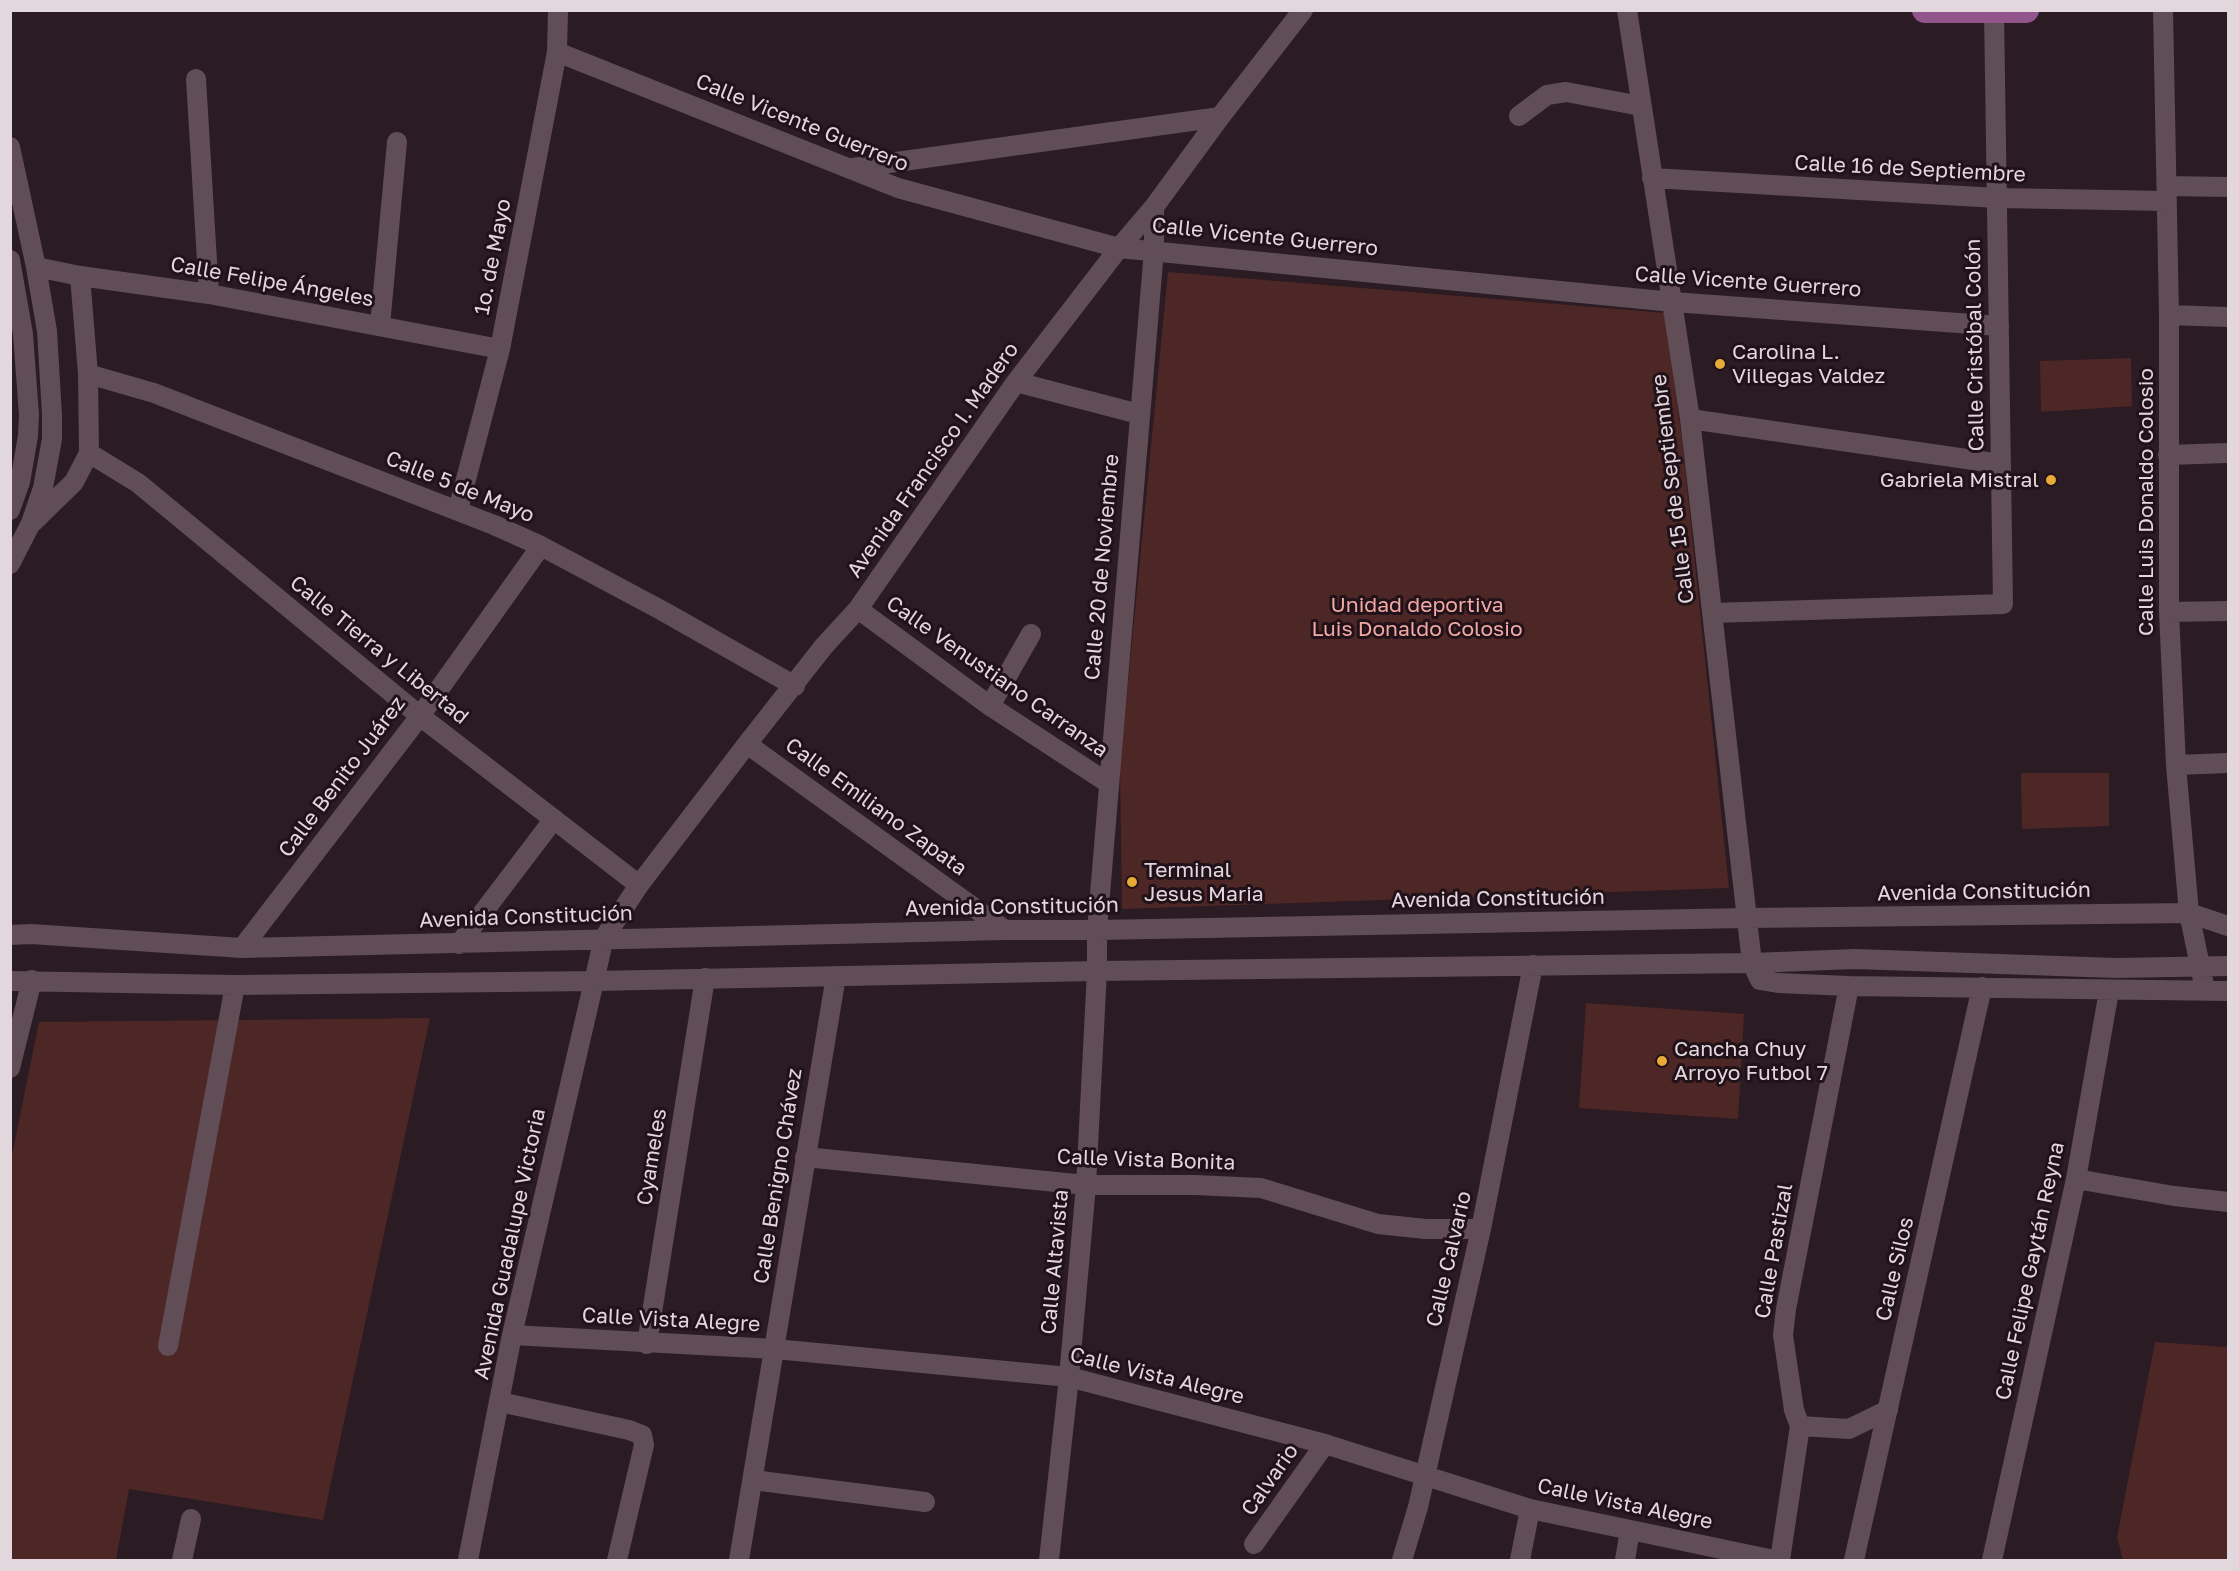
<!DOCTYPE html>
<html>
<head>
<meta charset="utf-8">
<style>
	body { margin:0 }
	#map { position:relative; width:2239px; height:1571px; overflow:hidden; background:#2b1b23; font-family:"Golos Text",sans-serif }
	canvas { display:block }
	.frame { position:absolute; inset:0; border:12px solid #e2d7dc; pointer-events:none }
</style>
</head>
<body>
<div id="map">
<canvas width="2239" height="1571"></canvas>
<div class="frame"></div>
</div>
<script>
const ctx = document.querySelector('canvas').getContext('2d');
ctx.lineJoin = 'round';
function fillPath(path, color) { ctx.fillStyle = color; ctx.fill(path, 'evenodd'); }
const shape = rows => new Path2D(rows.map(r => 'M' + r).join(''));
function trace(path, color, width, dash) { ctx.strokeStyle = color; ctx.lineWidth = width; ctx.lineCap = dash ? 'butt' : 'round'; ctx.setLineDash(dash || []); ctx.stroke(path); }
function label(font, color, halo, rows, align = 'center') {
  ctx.font = font + ' "Golos Text",sans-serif'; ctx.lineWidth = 6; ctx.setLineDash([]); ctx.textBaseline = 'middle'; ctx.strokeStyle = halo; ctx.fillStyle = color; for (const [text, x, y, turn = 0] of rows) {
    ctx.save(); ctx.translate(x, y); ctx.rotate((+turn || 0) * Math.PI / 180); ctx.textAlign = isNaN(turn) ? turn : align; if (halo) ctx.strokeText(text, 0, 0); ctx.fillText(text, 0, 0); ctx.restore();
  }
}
fillPath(shape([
	[1168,272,1665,313,1682,440,1729,888,1122,909,1120,765],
	[2131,358,2132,406,2041,412,2040,361],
	[2021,773,2109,773,2109,826,2022,829],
	[1586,1003,1744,1014,1738,1119,1579,1108],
	[430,1018,323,1520,129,1489,116,1560,11,1560,11,1160,39,1022],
	[2155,1342,2228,1347,2228,1560,2123,1560,2117,1537]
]), '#4d2725');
trace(shape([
	[1627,10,1690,419,1752,963,1760,980,1778,983,1849,986,2228,991],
	[2163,10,2169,315,2169,612,2176,765,2189,913,2203,980],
	[557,52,898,188,1119,248,1673,302,1999,326],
	[196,79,209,294],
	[1519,116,1547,95,1566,92,1641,106],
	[10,147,36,267,47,331,52,415,52,439,43,488,31,523,10,564],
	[853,168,1220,117],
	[1652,178,1997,198,2167,201],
	[2167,186,2228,187],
	[10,260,23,334,29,415,28,436,20,482,10,510],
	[36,267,80,276,209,294,500,349],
	[2169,315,2228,317],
	[380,325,397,142],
	[88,374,154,393,494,525,541,546,661,610,795,686],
	[1016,382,1139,414],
	[1690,419,2001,464],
	[89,453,138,483,420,716,639,885],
	[2168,455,2228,453],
	[458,510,500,349,557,52,558,10],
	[33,522,74,482,89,453,88,374,80,276],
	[858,609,990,706,1108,783],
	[2169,612,2228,611],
	[1712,613,2003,604,1994,11],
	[990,706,1031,634],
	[747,744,1005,930],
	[2176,765,2228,763],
	[10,935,31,934,242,948,1005,930,1097,930,1747,918,2189,913,2228,926],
	[459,944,554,819],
	[242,948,420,716,541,546],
	[10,981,235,985,594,981,1097,971,1752,963,1855,959,2116,968,2228,966],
	[10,1068,32,980],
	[805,1157,1086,1185,1195,1185,1261,1188,1378,1224,1426,1229,1481,1229],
	[2076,1179,2174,1196,2228,1202],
	[512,1335,775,1349,1069,1377,1325,1444,1530,1509,1774,1560],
	[647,1344,705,978],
	[168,1346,235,985],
	[500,1402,629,1430,642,1435,644,1445,617,1560],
	[1800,1426,1849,1429,1888,1410],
	[753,1480,925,1502],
	[1254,1544,1325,1444],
	[182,1560,191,1519],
	[468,1560,512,1335,604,938,639,885,747,744,824,646,858,609,1016,382,1119,248,1154,207,1220,117,1303,10],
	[739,1560,836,976],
	[1049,1560,1069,1377,1086,1185,1097,971,1097,930,1154,250,1154,207],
	[1402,1560,1418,1507,1481,1229,1533,965],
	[1520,1560,1530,1509],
	[1625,1560,1630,1530],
	[1780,1560,1800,1426,1794,1410,1783,1335,1786,1309,1849,986],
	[1854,1560,1982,987],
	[1992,1560,2076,1179,2109,991]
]), '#604d56', 20);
trace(shape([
	[1925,10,2026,10]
]), '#91558c', 26);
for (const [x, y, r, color] of [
	[1720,364,6,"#e8ab37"],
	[2051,480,6,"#e8ab37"],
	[1132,882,6,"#e8ab37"],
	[1662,1061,6,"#e8ab37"]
]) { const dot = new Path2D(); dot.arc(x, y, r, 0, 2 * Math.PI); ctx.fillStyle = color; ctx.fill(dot); trace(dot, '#21121a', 2); }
label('21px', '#e2d7dc', '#21121a', [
	["Calle Vicente Guerrero",802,123,22],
	["Calle 16 de Septiembre",1910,169,3],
	["Calle Vicente Guerrero",1265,237,6],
	["1o. de Mayo",493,257,-79],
	["Calle Felipe Ángeles",272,282,10],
	["Calle Vicente Guerrero",1748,282,4],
	["Calle Cristóbal Colón",1975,345,-91],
	["Avenida Francisco I. Madero",933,460,-55],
	["Calle 5 de Mayo",460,487,22],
	["Calle 15 de Septiembre",1673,489,-97],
	["Calle Luis Donaldo Colosio",2146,502,-90],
	["Calle 20 de Noviembre",1102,567,-85],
	["Calle Tierra y Libertad",379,650,39],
	["Calle Venustiano Carranza",997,677,35],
	["Calle Benito Juárez",342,777,-53],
	["Calle Emiliano Zapata",876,807,36],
	["Avenida Constitución",1984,892,-1],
	["Avenida Constitución",1498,899,-1],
	["Avenida Constitución",1012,907,-1],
	["Avenida Constitución",526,917,-2],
	["Cyameles",652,1157,-81],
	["Calle Vista Bonita",1146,1160,2],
	["Calle Benigno Chávez",778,1176,-81],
	["Avenida Guadalupe Victoria",510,1244,-78],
	["Calle Pastizal",1774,1251,-80],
	["Calle Calvario",1449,1259,-77],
	["Calle Altavista",1055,1262,-85],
	["Calle Silos",1895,1269,-77],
	["Calle Felipe Gaytán Reyna",2030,1271,-78],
	["Calle Vista Alegre",671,1320,3],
	["Calle Vista Alegre",1157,1376,14],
	["Calvario",1270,1480,-55],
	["Calle Vista Alegre",1625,1504,12]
]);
label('21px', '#e2d7dc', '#21121a', [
	["Carolina L.",1732,352],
	["Villegas Valdez",1732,376],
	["Gabriela Mistral",2039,480,"right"],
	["Terminal",1144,870],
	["Jesus Maria",1144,894],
	["Cancha Chuy",1674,1049],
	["Arroyo Futbol 7",1674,1073]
], 'left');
label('21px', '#f2a8a3', '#21121a', [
	["Unidad deportiva",1417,605],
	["Luis Donaldo Colosio",1417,629]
]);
</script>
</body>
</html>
